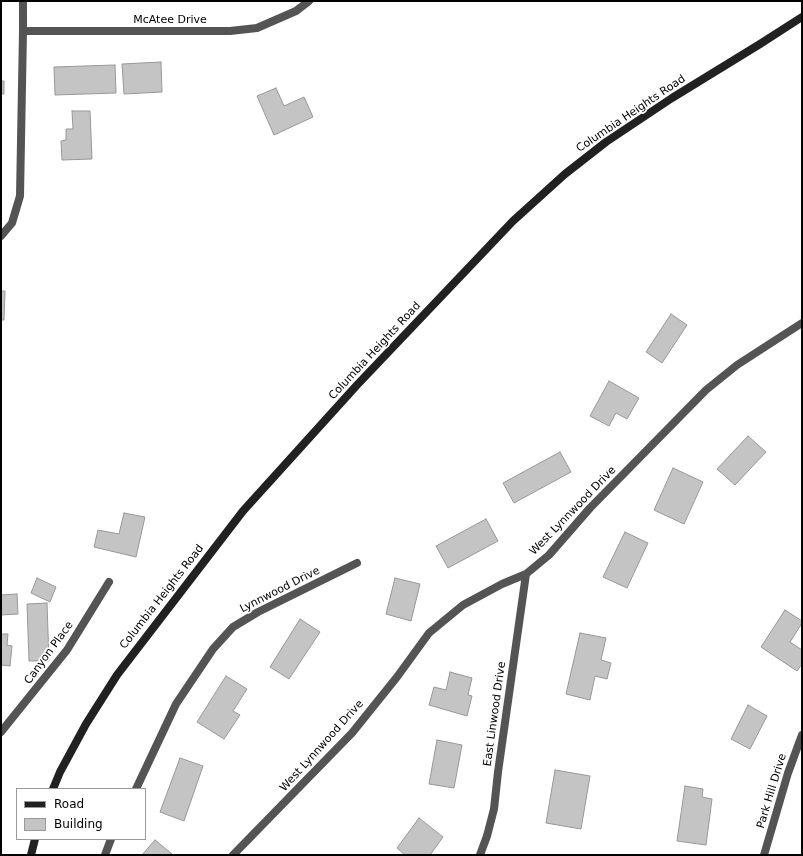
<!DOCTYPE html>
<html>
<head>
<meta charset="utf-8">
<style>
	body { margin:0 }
	#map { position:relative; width:803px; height:856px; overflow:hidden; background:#fff; font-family:"DejaVu Sans",sans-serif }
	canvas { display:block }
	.frame { position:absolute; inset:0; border:2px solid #000; pointer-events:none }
	.legend { position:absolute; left:16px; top:788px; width:130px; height:52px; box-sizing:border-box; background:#fff; border:1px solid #999; margin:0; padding:5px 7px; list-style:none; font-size:12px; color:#000 }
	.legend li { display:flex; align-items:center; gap:8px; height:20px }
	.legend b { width:20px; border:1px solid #999 }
</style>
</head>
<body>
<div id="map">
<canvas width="803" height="856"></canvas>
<div class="frame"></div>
<ul class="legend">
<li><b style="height:5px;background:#212121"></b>Road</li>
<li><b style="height:11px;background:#c4c4c4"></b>Building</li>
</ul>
</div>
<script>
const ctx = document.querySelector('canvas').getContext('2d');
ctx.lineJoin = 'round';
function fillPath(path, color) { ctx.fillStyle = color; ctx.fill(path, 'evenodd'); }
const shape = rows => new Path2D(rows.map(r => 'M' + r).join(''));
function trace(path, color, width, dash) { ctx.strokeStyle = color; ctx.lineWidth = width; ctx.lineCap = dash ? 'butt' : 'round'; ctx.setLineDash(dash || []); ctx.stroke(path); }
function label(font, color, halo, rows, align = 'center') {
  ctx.font = font + ' "DejaVu Sans",sans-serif'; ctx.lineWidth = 3.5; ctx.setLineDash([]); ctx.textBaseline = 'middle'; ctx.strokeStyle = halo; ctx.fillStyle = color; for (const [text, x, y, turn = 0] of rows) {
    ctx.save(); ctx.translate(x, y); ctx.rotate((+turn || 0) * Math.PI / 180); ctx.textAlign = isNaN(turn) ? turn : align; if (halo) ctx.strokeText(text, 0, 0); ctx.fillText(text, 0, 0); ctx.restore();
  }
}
const building = shape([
	[161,62,162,92,124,94,122,64,161,62],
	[115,65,116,93,55,95,54,67,115,65],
	[1,81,4,81,4,94,1,94,1,81],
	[276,88,284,106,304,97,313,117,274,135,257,96,276,88],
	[72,111,90,111,92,159,62,160,61,141,66,140,66,129,73,129,72,111],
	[1,291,5,291,4,320,1,320,1,291],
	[671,314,687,325,662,363,646,352,671,314],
	[609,381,639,398,627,419,616,413,609,426,590,416,609,381],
	[748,436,766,452,735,485,717,469,748,436],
	[560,452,571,472,514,503,503,483,560,452],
	[673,468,703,482,684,524,654,510,673,468],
	[124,513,145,517,136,557,94,547,98,530,119,534,124,513],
	[486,519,498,541,448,568,436,546,486,519],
	[625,532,648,543,627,588,603,577,625,532],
	[37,578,56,587,50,602,31,593,37,578],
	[395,578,420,584,411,621,386,614,395,578],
	[17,594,18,614,1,615,1,595,17,594],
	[47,603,49,661,29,661,27,604,47,603],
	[785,610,802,621,802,623,790,642,802,650,802,664,797,671,761,647,785,610],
	[300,619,320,632,289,679,270,667,300,619],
	[580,633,606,638,601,660,611,663,607,679,595,676,590,700,566,694,580,633],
	[1,634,8,634,7,645,12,646,10,666,1,665,1,634],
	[450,672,472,678,468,695,472,696,467,716,429,705,434,687,446,690,450,672],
	[226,676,247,689,233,711,240,715,224,739,197,722,226,676],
	[748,705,767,716,750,749,731,739,748,705],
	[437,740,462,745,454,788,429,784,437,740],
	[180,758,203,766,184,821,160,812,180,758],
	[555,770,590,776,581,829,546,823,555,770],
	[685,786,703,789,702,797,712,799,706,845,677,841,685,786],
	[419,818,443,837,430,855,405,855,397,848,419,818],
	[155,840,172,854,171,855,142,855,155,840]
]);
fillPath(building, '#c4c4c4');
trace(building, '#989898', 1);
trace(shape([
	[23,31,230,31,257,28,296,11,309,1],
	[1,236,12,223,20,196,23,31,23,1],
	[1,732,67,650,109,582],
	[136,789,176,704,213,649,233,627,258,612,357,563],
	[105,855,111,839],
	[233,855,352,733,397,677,429,633,463,605,502,584,526,574,549,555,590,508,706,390,737,365,802,323],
	[480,855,487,836,494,809,498,772,526,574],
	[764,855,788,773,802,735]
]), '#545454', 8);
trace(shape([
	[53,789,60,772,86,724,117,675,243,511,357,385,513,221,565,174,606,142,672,98,760,44,802,17],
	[31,855,35,839]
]), '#212121', 8);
label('11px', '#000', '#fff', [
	["McAtee Drive",170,20],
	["Columbia Heights Road",631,114,-34],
	["Columbia Heights Road",375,351,-47],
	["West Lynnwood Drive",573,511,-46],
	["Lynnwood Drive",280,590,-27],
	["Columbia Heights Road",162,597,-52],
	["Canyon Place",49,653,-54],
	["East Linwood Drive",495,714,-82],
	["West Lynnwood Drive",322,746,-48],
	["Park Hill Drive",772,791,-73]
]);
</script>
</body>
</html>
